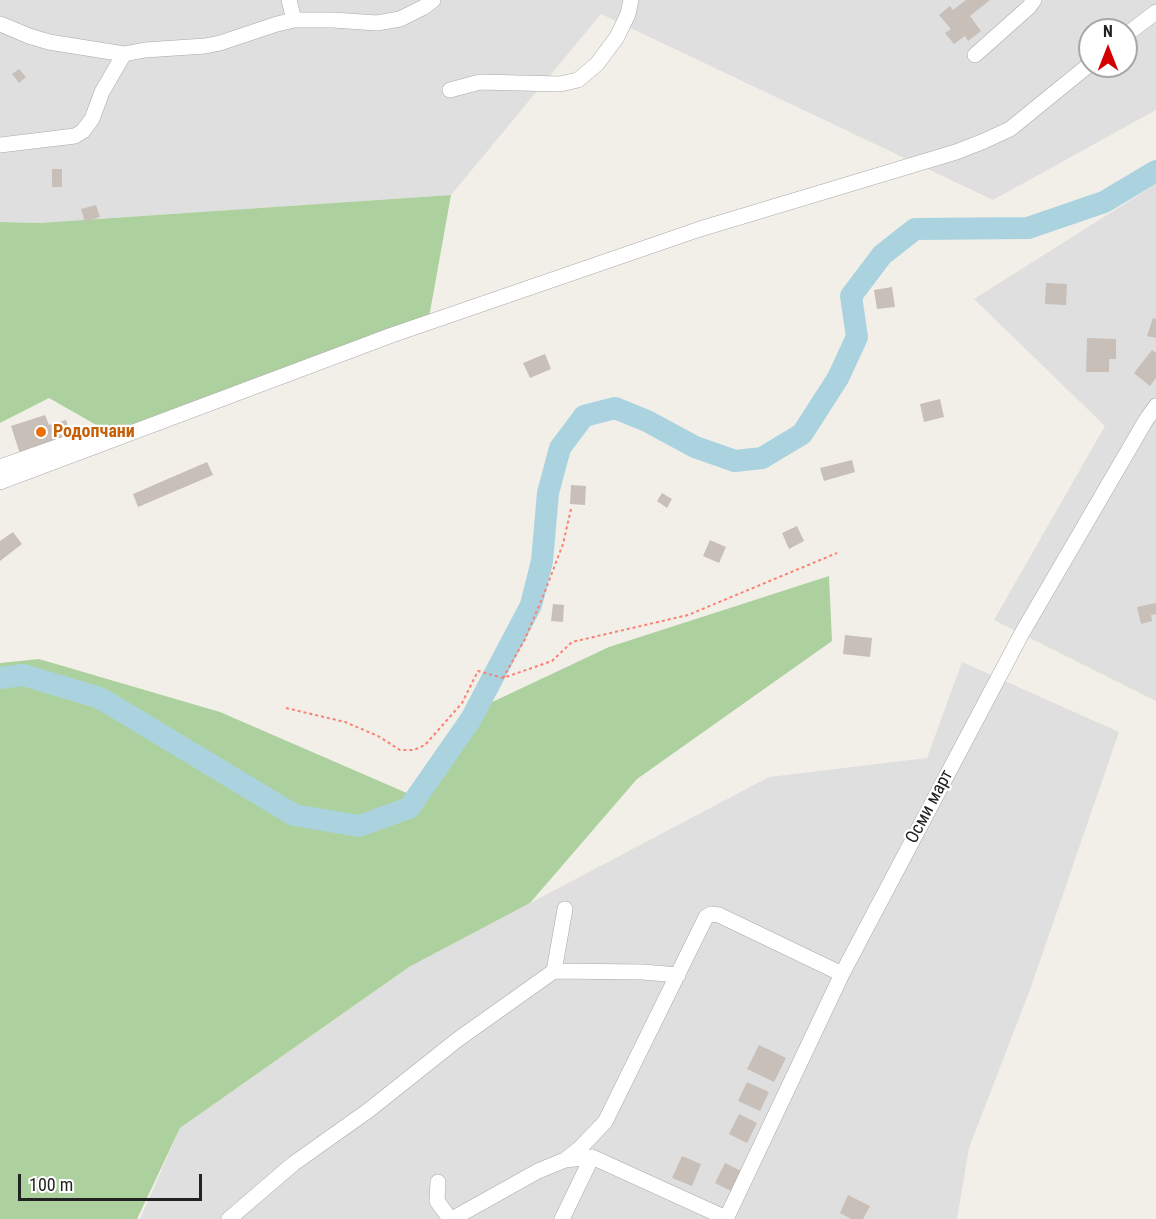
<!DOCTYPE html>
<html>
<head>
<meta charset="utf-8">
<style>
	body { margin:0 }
	#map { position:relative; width:1156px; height:1219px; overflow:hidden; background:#f2efe9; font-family:"Roboto Condensed",sans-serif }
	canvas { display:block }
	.north { position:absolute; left:1078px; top:18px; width:60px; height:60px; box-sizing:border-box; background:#fff; border:2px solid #a7a7a7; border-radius:50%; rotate:0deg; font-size:16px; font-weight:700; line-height:24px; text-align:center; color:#222 }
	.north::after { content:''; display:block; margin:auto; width:21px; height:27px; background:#d40000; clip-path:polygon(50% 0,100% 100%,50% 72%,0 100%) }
	.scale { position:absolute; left:18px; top:1174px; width:184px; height:27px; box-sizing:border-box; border:3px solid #222; border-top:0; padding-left:8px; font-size:18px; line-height:21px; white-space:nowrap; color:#222; -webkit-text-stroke:4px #fff; paint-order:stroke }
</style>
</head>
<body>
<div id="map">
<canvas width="1156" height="1219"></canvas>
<div class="north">N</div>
<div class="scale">100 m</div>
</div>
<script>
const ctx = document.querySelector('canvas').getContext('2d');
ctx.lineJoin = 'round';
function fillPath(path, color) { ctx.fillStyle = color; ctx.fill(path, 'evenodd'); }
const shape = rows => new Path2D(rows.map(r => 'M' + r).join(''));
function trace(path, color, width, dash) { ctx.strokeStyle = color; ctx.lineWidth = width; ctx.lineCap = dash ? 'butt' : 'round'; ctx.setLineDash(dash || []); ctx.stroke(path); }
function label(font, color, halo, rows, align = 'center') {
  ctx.font = font + ' "Roboto Condensed",sans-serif'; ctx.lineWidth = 4.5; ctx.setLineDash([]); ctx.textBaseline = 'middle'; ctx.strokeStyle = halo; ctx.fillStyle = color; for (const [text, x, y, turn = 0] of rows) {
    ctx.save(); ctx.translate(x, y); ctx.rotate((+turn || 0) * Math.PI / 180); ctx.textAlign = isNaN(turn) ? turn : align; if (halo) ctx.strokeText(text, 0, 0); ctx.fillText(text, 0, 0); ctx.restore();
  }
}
fillPath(shape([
	[0,0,1156,0,1156,110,993,200,601,14,451,195,39,223,0,222],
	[1090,30,1126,30,1126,66,1090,66],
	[1156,184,1156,701,994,620,1105,426,974,299],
	[962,662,1119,732,1031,987,969,1148,957,1219,140,1219,180,1128,409,967,769,777,927,758]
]), '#e0dfdf');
fillPath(shape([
	[451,195,428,323,119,438,49,398,0,423,0,222,39,223],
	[829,576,832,641,637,779,530,903,409,967,180,1128,137,1219,0,1219,0,663,39,659,220,712,416,797,488,704,609,647]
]), '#add19e');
trace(shape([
	[0,678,23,675,100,698,294,815,359,826,409,808,471,719,531,605,542,561,548,493,560,448,584,416,615,408,647,421,695,447,735,461,762,458,802,434,838,378,857,337,851,296,882,255,915,229,1028,228,1104,202,1156,171]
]), '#aad3df', 22);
fillPath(shape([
	[966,0,990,0,970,16,981,31,968,41,965,36,954,44,945,33,951,29,939,15,950,6,953,10],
	[19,69,26,77,19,83,12,74],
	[52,169,62,169,62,187,52,187],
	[96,205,100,217,85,222,81,209],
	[1046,283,1067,284,1066,305,1045,304],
	[892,287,895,307,877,309,874,290],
	[1153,318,1156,319,1156,338,1147,336],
	[1087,338,1116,339,1116,359,1109,359,1109,372,1086,372],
	[1152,350,1156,353,1156,378,1150,386,1134,373],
	[545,354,551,369,530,378,523,363],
	[940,399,944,417,924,422,920,404],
	[45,415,49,425,66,420,72,437,20,454,11,426],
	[852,460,855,472,824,481,820,468],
	[207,462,213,475,138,507,133,494],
	[571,485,586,486,585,505,570,504],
	[662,493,672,499,667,508,657,501],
	[797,526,804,541,789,549,782,533],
	[13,532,22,544,0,561,0,541],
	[710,540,726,547,719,563,703,556],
	[1156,603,1156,614,1151,615,1152,621,1141,624,1137,607],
	[553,604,564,605,563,622,551,621],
	[845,635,872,638,870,657,843,654],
	[759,1045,786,1058,774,1082,747,1069],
	[747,1082,769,1092,760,1111,738,1101],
	[739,1114,757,1123,747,1143,729,1134],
	[682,1156,701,1164,692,1186,672,1178],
	[725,1163,741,1171,731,1191,715,1183],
	[848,1195,870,1206,863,1219,851,1219,840,1213]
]), '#c7bfb8');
const minor = shape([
	[289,0,294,20],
	[0,24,29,36,49,42,124,54,145,50,205,46,220,43,277,24,294,20,333,20,377,23,400,19,424,7,433,0],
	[1126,35,1156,12],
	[975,55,1029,7,1034,0],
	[450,90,480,82,560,84,578,80,597,64,617,37,628,14,631,0],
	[0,145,75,136,83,131,92,119,102,92,124,54],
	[0,467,65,444,92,446],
	[0,482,392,335,700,229,956,152,984,141,1010,129,1090,64],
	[554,971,565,909],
	[565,1160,592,1157,726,1218],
	[438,1182,437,1201,450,1219],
	[229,1219,293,1164,369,1110,457,1040,554,971,643,972,678,975],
	[452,1219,538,1171,565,1160,579,1149,605,1122,706,917,711,914,719,915,842,974],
	[562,1219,592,1157],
	[726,1219,842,974,1022,633,1146,420,1156,406]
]);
trace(minor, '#a9a9a9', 16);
trace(shape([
	[503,678,525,639,544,594,563,544,571,509],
	[286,708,345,722,378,736,400,750,414,750,425,745,462,703,478,671,503,678,552,661,572,642,688,615,837,553]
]), '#fa8072', 2, [3, 3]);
trace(minor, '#fff', 15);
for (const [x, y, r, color] of [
	[41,432,6,"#e8710a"]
]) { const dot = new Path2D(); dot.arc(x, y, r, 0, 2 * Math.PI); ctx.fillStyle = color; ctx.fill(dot); trace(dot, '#fff', 2); }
label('bold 18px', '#c56008', '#fff', [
	["Родопчани",53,432]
], 'left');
label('18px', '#222', '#fff', [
	["Осми март",930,807,-62]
]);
</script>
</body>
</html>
